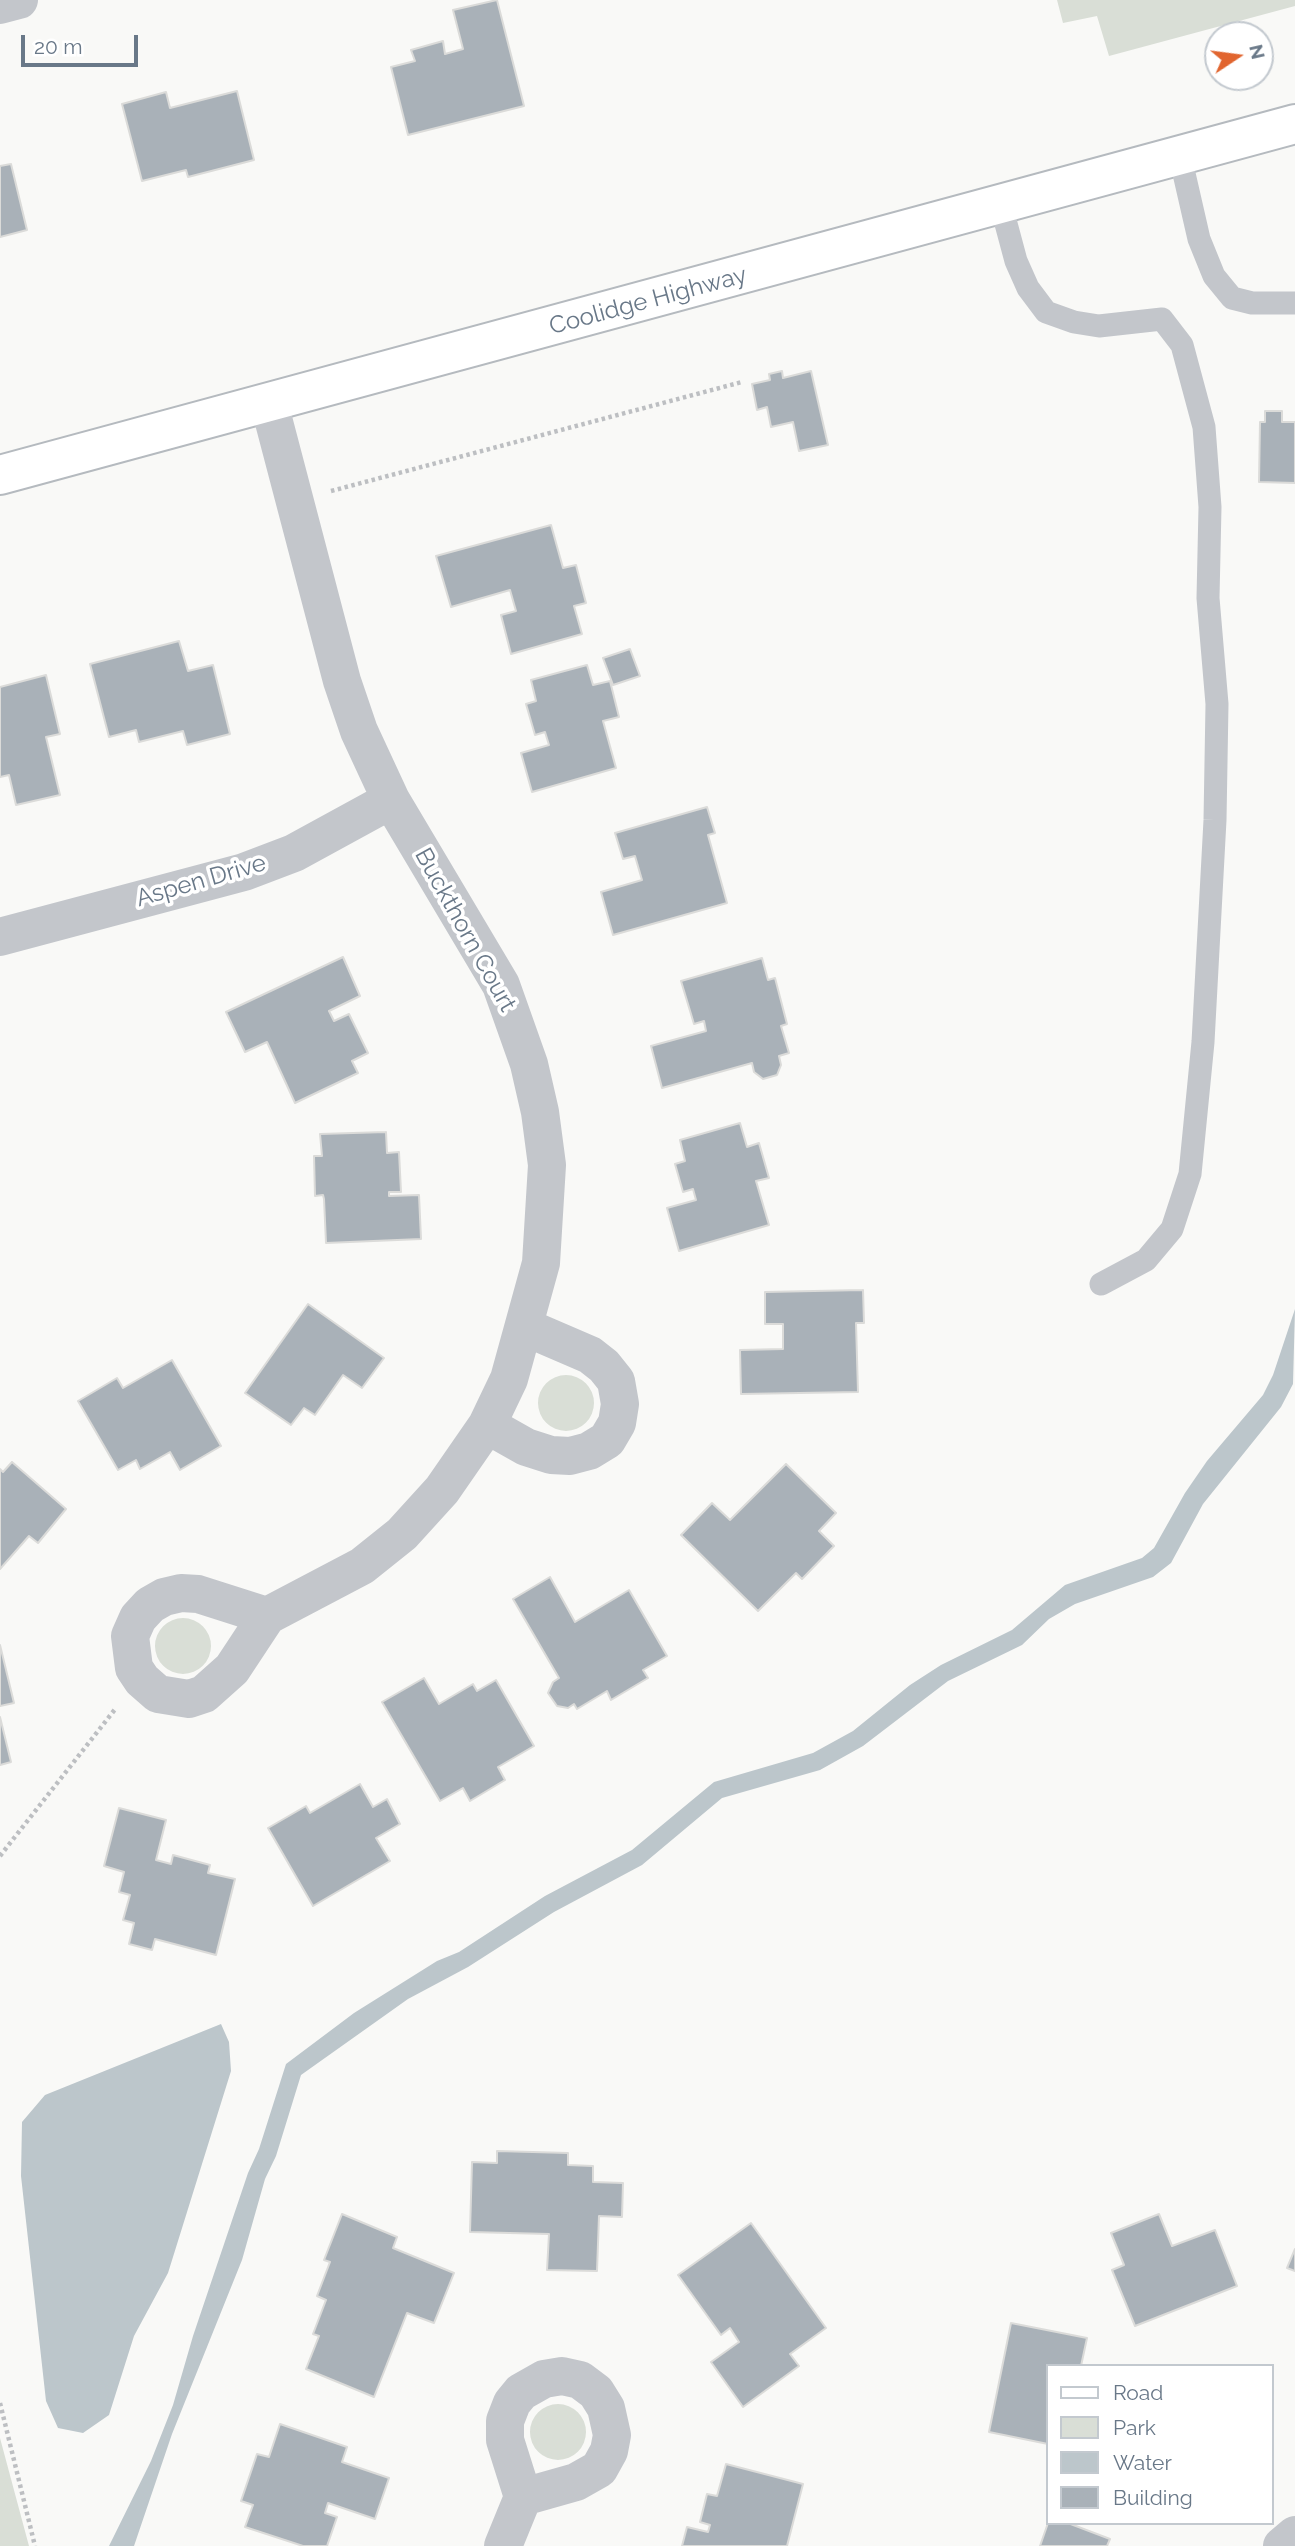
<!DOCTYPE html>
<html>
<head>
<meta charset="utf-8">
<style>
	body { margin:0 }
	#map { position:relative; width:1295px; height:2546px; overflow:hidden; background:#f9f9f7; font-family:Raleway,sans-serif }
	canvas { display:block }
	.legend { position:absolute; left:1046px; top:2364px; width:228px; height:161px; box-sizing:border-box; background:#fff; border:2px solid #c3c9cf; margin:0; padding:9px 12px; list-style:none; font-size:21px; color:#697888 }
	.legend li { display:flex; align-items:center; gap:14px; height:35px }
	.legend b { width:35px; border:2px solid #c3c9cf }
	.north { position:absolute; left:1204px; top:21px; width:70px; height:70px; box-sizing:border-box; background:#fff; border:2px solid #c3c9cf; border-radius:50%; rotate:77deg; font-size:19px; font-weight:700; line-height:28px; text-align:center; color:#697888 }
	.north::after { content:''; display:block; margin:auto; width:24px; height:32px; background:#e1652f; clip-path:polygon(50% 0,100% 100%,50% 72%,0 100%) }
	.scale { position:absolute; left:21px; top:35px; width:117px; height:32px; box-sizing:border-box; border:4px solid #697888; border-top:0; padding-left:9px; font-size:21px; line-height:24px; white-space:nowrap; color:#697888; -webkit-text-stroke:5px #fff; paint-order:stroke }
</style>
</head>
<body>
<div id="map">
<canvas width="1295" height="2546"></canvas>
<ul class="legend">
<li><b style="height:9px;background:#fff"></b>Road</li>
<li><b style="height:19px;background:#d9ded6"></b>Park</li>
<li><b style="height:19px;background:#bcc6cb"></b>Water</li>
<li><b style="height:19px;background:#a9b1b8"></b>Building</li>
</ul>
<div class="north">N</div>
<div class="scale">20 m</div>
</div>
<script>
const ctx = document.querySelector('canvas').getContext('2d');
ctx.lineJoin = 'round';
function fillPath(path, color) { ctx.fillStyle = color; ctx.fill(path, 'evenodd'); }
const shape = rows => new Path2D(rows.map(r => 'M' + r).join(''));
function trace(path, color, width, dash) { ctx.strokeStyle = color; ctx.lineWidth = width; ctx.lineCap = dash ? 'butt' : 'round'; ctx.setLineDash(dash || []); ctx.stroke(path); }
function label(font, color, halo, rows, align = 'center') {
  ctx.font = font + ' Raleway,sans-serif'; ctx.lineWidth = 7; ctx.setLineDash([]); ctx.textBaseline = 'middle'; ctx.strokeStyle = halo; ctx.fillStyle = color; for (const [text, x, y, turn = 0] of rows) {
    ctx.save(); ctx.translate(x, y); ctx.rotate((+turn || 0) * Math.PI / 180); ctx.textAlign = isNaN(turn) ? turn : align; if (halo) ctx.strokeText(text, 0, 0); ctx.fillText(text, 0, 0); ctx.restore();
  }
}
fillPath(shape([
	[1057,0,1295,0,1295,6,1109,56,1097,16,1063,23],
	'538 1403a28 28 0 1 1 56 0a28 28 0 1 1-56 0Z',
	'155 1646a28 28 0 1 1 56 0a28 28 0 1 1-56 0Z',
	'530 2432a28 28 0 1 1 56 0a28 28 0 1 1-56 0Z',
	[0,2438,29,2546,0,2546]
]), '#d9ded6');
fillPath(shape([
	[1295,1309,1293,1384,1281,1407,1203,1504,1171,1563,1153,1577,1075,1604,1049,1619,1022,1645,948,1681,863,1746,820,1770,722,1798,642,1865,554,1912,468,1967,408,1999,301,2075,276,2156,265,2179,242,2260,172,2434,134,2546,109,2546,151,2461,173,2405,193,2336,248,2173,259,2149,286,2064,354,2013,437,1961,459,1952,545,1896,632,1850,714,1782,813,1753,853,1731,910,1685,941,1665,1012,1630,1065,1585,1142,1558,1154,1548,1185,1493,1207,1461,1263,1395,1273,1375],
	[221,2024,229,2042,231,2071,168,2273,134,2336,109,2415,83,2433,58,2428,46,2401,21,2176,22,2122,45,2095]
]), '#bcc6cb');
const building = shape([
	[497,0,524,106,408,135,391,67,415,61,411,50,443,41,445,54,463,49,453,10,497,0],
	[237,91,254,160,188,177,186,170,142,181,122,104,166,92,170,108,237,91],
	[11,164,27,230,0,237,0,166,11,164],
	[782,371,783,378,811,371,828,445,799,451,793,422,771,427,767,407,757,410,752,384,770,380,769,374,782,371],
	[1265,411,1282,411,1282,422,1295,422,1295,483,1259,482,1260,422,1265,422,1265,411],
	[551,525,563,568,576,565,586,603,574,606,582,634,511,654,501,615,516,611,510,590,451,607,436,556,551,525],
	[179,641,188,671,213,665,230,734,187,745,183,731,139,742,136,730,109,737,90,664,179,641],
	[630,649,640,676,613,685,603,658,630,649],
	[587,665,593,685,610,681,619,717,603,721,616,768,532,792,521,753,549,745,545,732,535,735,526,704,536,701,531,680,587,665],
	[46,675,60,734,46,737,60,795,16,805,9,775,0,777,0,687,46,675],
	[707,807,715,833,708,835,727,903,613,935,601,892,642,880,635,856,623,859,615,833,707,807],
	[343,957,360,996,329,1011,334,1021,349,1014,368,1053,352,1061,358,1073,295,1103,267,1042,245,1052,226,1012,343,957],
	[762,958,768,980,775,978,787,1024,781,1026,789,1053,779,1056,781,1065,777,1075,763,1079,754,1072,752,1063,662,1088,651,1046,706,1031,704,1021,694,1024,681,981,762,958],
	[740,1123,747,1147,759,1143,769,1178,756,1181,769,1225,679,1251,667,1208,696,1200,693,1189,683,1192,675,1164,685,1161,680,1140,740,1123],
	[386,1132,387,1153,399,1152,401,1192,389,1192,389,1196,419,1195,421,1239,326,1243,324,1199,323,1195,315,1196,314,1156,322,1156,320,1134,386,1132],
	[863,1290,864,1323,856,1323,858,1392,741,1394,740,1350,783,1349,783,1324,765,1324,765,1292,863,1290],
	[308,1304,384,1358,362,1388,343,1375,315,1415,304,1408,291,1425,245,1393,308,1304],
	[172,1360,221,1446,180,1470,170,1452,140,1469,136,1460,118,1470,78,1401,117,1378,123,1388,172,1360],
	[12,1462,66,1509,38,1543,29,1536,0,1569,0,1469,3,1472,12,1462],
	[786,1464,836,1513,819,1531,834,1546,802,1579,796,1573,758,1611,681,1535,712,1503,730,1520,786,1464],
	[550,1577,575,1622,629,1590,667,1656,643,1670,648,1678,611,1700,607,1691,577,1709,574,1704,568,1708,557,1706,548,1693,553,1682,559,1678,513,1599,550,1577],
	[0,1645,14,1703,0,1706,0,1645],
	[424,1678,439,1704,473,1684,477,1691,496,1680,534,1746,498,1767,505,1780,470,1801,463,1788,440,1801,382,1702,424,1678],
	[0,1717,11,1762,0,1765,0,1717],
	[360,1784,373,1807,387,1799,400,1824,376,1838,390,1861,313,1906,268,1828,306,1806,310,1813,360,1784],
	[119,1808,166,1820,156,1860,171,1864,173,1855,210,1865,208,1873,235,1879,216,1955,155,1939,152,1950,129,1944,134,1923,123,1920,130,1895,119,1892,124,1872,104,1866,119,1808],
	[497,2151,568,2153,568,2165,593,2166,593,2182,623,2183,622,2217,599,2216,597,2271,547,2270,549,2234,470,2232,472,2162,497,2163,497,2151],
	[342,2214,397,2237,393,2248,454,2273,434,2323,407,2313,374,2397,306,2369,319,2336,313,2334,326,2300,317,2296,330,2262,324,2260,342,2214],
	[1159,2214,1172,2246,1215,2230,1237,2286,1135,2326,1112,2270,1124,2265,1111,2233,1159,2214],
	[751,2223,826,2328,790,2354,799,2366,743,2407,711,2362,739,2342,730,2328,721,2335,678,2275,751,2223],
	[1295,2249,1295,2271,1287,2268,1295,2249],
	[1011,2323,1087,2338,1081,2366,1048,2366,1048,2444,989,2432,1011,2323],
	[280,2424,347,2447,342,2462,389,2478,375,2519,328,2503,325,2513,337,2517,327,2546,303,2546,245,2527,253,2505,241,2501,257,2454,269,2457,280,2424],
	[726,2464,803,2484,787,2546,682,2546,687,2527,708,2532,710,2525,700,2522,707,2494,717,2496,726,2464],
	[1048,2523,1068,2523,1110,2539,1107,2546,1040,2546,1048,2523]
]);
fillPath(building, '#a9b1b8');
trace(building, '#dbdbd9', 2);
const secondary = shape([
	[0,475,1295,124]
]);
trace(secondary, '#b5babf', 42);
trace(shape([
	[331,491,742,382],
	[0,1856,116,1708],
	[0,2403,35,2546]
]), '#bdbfc2', 4.5, [3.5, 3.5]);
trace(shape([
	[1180,156,1199,239,1214,276,1232,298,1252,303,1295,303],
	[1001,205,1016,261,1028,288,1046,312,1074,322,1099,326,1162,319,1182,345,1204,427,1210,507,1208,598,1217,704,1215,820,1203,1042,1190,1174,1172,1229,1146,1260,1101,1284]
]), '#c3c6cb', 23);
trace(shape([
	[0,5,19,0],
	[0,937,244,872,294,853,391,800],
	[487,1425,526,1447,551,1455,570,1456,589,1451,607,1440,617,1423,620,1404,616,1381,604,1366,590,1355,525,1327],
	[267,1616,198,1594,181,1593,164,1597,150,1605,138,1618,130,1636,134,1668,142,1680,158,1694,189,1699,204,1694,232,1669,267,1616,362,1566,402,1534,442,1490,487,1425,509,1379,541,1263,547,1165,540,1112,529,1064,501,985,391,800,359,731,342,681,269,403],
	[503,2546,523,2497,505,2440,505,2421,512,2403,521,2392,544,2379,562,2376,580,2380,596,2392,606,2408,612,2435,609,2451,599,2469,576,2482,523,2497],
	[1282,2546,1295,2535]
]), '#c3c6cb', 38);
trace(secondary, '#fff', 38);
label('24px', '#697888', '#fff', [
	["Coolidge Highway",648,301,-15],
	["Aspen Drive",201,881,-16],
	["Buckthorn Court",465,930,61]
]);
</script>
</body>
</html>
